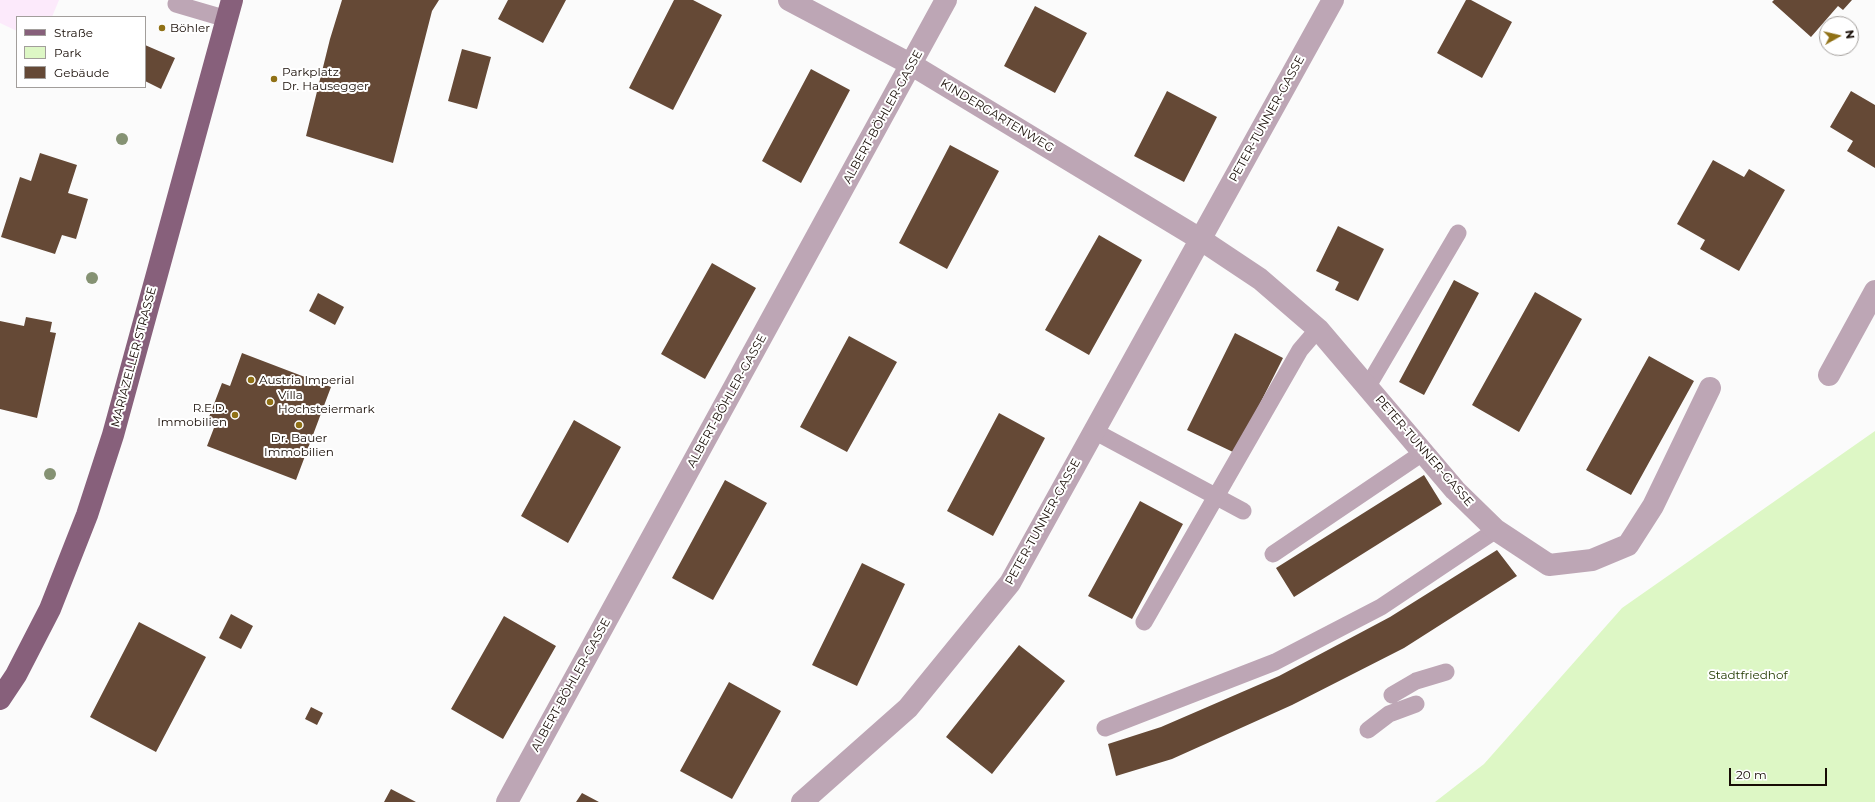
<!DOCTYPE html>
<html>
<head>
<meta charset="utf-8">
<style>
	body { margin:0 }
	#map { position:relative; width:1875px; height:802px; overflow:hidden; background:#fbfbfb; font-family:Montserrat,sans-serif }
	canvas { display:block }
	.legend { position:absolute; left:16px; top:16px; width:130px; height:72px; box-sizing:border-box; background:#fff; border:1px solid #a29e9b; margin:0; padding:5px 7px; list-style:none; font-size:12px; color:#170c05 }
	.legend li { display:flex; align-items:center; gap:8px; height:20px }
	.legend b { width:20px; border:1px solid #a29e9b }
	.north { position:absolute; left:1819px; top:16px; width:40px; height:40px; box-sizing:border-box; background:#fff; border:1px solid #a29e9b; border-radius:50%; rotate:82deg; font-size:11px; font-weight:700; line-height:16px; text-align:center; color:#170c05 }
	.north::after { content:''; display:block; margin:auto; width:14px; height:18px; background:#907116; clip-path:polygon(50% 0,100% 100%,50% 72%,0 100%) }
	.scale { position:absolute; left:1729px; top:768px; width:98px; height:18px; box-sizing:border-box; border:2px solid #170c05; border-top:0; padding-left:5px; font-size:12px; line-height:14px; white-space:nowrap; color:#170c05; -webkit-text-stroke:3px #fff; paint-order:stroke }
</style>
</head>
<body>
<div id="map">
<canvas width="1875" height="802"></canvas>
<ul class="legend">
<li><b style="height:5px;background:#87607b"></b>Straße</li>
<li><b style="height:11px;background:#ddf7c5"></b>Park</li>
<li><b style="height:11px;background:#654936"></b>Gebäude</li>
</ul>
<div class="north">N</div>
<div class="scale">20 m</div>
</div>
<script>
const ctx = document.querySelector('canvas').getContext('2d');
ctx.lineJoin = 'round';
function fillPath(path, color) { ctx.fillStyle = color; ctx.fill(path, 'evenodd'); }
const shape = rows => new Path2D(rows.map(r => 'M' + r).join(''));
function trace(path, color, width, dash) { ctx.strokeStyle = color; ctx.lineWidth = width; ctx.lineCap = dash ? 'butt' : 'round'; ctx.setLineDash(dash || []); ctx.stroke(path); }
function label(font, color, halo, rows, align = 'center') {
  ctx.font = font + ' Montserrat,sans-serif'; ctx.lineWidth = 4; ctx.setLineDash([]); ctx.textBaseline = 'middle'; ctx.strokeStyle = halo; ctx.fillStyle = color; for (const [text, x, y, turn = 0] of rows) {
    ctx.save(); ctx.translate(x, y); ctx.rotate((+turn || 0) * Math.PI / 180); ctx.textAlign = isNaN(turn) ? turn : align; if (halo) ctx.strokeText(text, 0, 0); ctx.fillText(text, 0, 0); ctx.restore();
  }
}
fillPath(shape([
	[0,0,59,0,52,17,17,17,17,31,0,23]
]), '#fceafb');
fillPath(shape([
	[1875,431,1875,802,1435,802,1484,764,1622,608]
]), '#ddf7c5');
fillPath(shape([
	[342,0,439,0,432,11,393,163,306,136,330,39],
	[508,0,566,0,543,43,498,19],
	[674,0,693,0,722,15,673,110,629,88],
	[1466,0,1471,0,1512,22,1482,78,1437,53],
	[1774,0,1852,0,1843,10,1838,6,1811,37,1772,2],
	[1035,6,1087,33,1055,93,1004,66],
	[145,45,175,58,161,89,145,81],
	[462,49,491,57,477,109,448,101],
	[811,69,850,90,801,183,762,161],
	[1167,91,1217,117,1184,182,1134,156],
	[1851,91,1875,105,1875,168,1847,151,1853,141,1830,127],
	[950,145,999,171,947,269,899,243],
	[40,153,77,165,68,193,88,199,76,239,62,235,55,254,1,237,20,177,31,181],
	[1713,160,1744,177,1749,169,1785,190,1739,271,1700,249,1705,240,1677,224],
	[1338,226,1384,249,1358,301,1335,290,1339,282,1316,271],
	[1099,235,1142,260,1089,355,1045,330],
	[712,263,756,288,705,379,661,354],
	[1454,280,1479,293,1424,395,1399,382],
	[1535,292,1582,319,1519,432,1472,405],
	[318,293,344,307,335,325,309,311],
	[26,317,52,322,50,332,56,333,37,418,0,409,0,321,24,326],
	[1235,333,1283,358,1235,453,1187,430],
	[849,336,897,362,847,452,800,427],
	[242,353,331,387,296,480,207,446,217,420,209,417,222,383,230,386],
	[1649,356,1694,381,1631,495,1586,470],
	[999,413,1045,438,993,536,947,511],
	[574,420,621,447,568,543,521,516],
	[1424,475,1442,504,1294,597,1276,568],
	[725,480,767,503,713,600,672,578],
	[1140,501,1183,524,1132,619,1088,596],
	[1497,550,1517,576,1404,648,1292,705,1172,759,1116,776,1108,744,1161,727,1279,676,1390,617],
	[862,563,905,584,857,686,812,665],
	[231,614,253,626,241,649,219,638],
	[504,616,556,646,503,739,451,709],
	[139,622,206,657,156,752,90,717],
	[1019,645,1065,681,992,774,946,737],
	[729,682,781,711,732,799,680,771],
	[311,707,323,713,317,725,305,719],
	[391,789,416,802,384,802],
	[582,793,599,802,576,802]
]), '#654936');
trace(shape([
	[176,4,227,19],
	[1368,386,1458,233],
	[1094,431,1243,511],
	[1273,554,1424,452],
	[1144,622,1300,350,1318,329],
	[1392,695,1416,681,1446,672],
	[1105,728,1275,662,1381,607,1496,530],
	[1368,730,1389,714,1416,704]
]), '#bda6b5', 17);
trace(shape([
	[789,0,912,65,1200,239,1260,279,1318,329,1455,490,1496,530,1549,565,1592,560,1628,545,1653,506,1710,388],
	[1829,375,1875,291],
	[507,802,946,0],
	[802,802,908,708,1010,583,1333,0]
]), '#bda6b5', 22);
trace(shape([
	[0,699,16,675,50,609,87,515,113,435,232,0]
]), '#87607b', 22);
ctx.fillStyle = '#859273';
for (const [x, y] of [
	[122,139],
	[92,278],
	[50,474]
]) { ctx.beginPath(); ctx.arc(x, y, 6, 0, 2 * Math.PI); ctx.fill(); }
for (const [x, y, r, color] of [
	[162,28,4,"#907116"],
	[274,79,4,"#907116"],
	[251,380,4,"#907116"],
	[270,402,4,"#907116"],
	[235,415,4,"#907116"],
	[299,425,4,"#907116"]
]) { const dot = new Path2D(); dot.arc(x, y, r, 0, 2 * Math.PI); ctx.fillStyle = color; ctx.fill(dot); trace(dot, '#fff', 1.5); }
label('12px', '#170c05', '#fff', [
	["Böhler",170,28],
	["Parkplatz",282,72],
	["Dr. Hausegger",282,86],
	["Austria Imperial",259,380],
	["Villa",278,395],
	["Hochsteiermark",278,409],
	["R.E.D.",227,408,"right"],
	["Immobilien",227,422,"right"],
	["Dr. Bauer",299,438,"center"],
	["Immobilien",299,452,"center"]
], 'left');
label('12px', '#170c05', '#fff', [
	["KINDERGARTENWEG",997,116,31],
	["ALBERT-BÖHLER-GASSE",883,117,-61],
	["PETER-TUNNER-GASSE",1267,119,-61],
	["MARIAZELLER STRASSE",134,357,-75],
	["ALBERT-BÖHLER-GASSE",727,401,-61],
	["PETER-TUNNER-GASSE",1424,451,49],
	["PETER-TUNNER-GASSE",1043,522,-61],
	["ALBERT-BÖHLER-GASSE",571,685,-61]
]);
label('12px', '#253d04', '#fff', [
	["Stadtfriedhof",1748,675]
]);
</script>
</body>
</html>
